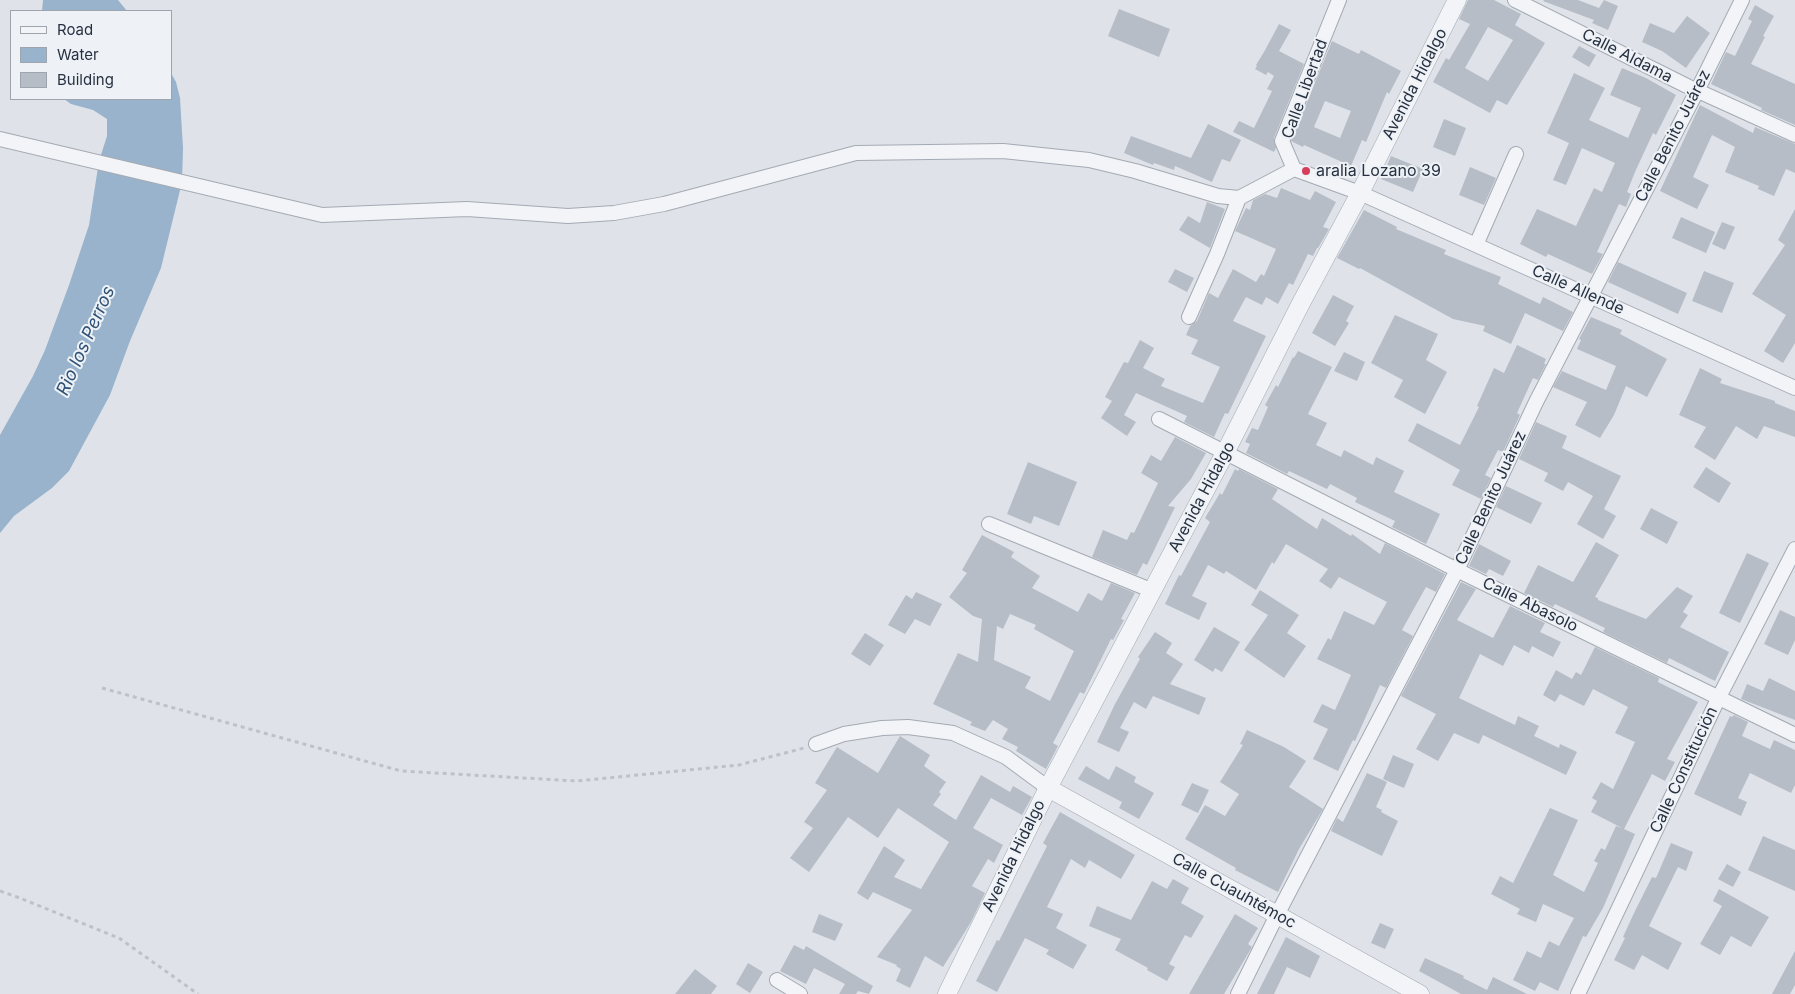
<!DOCTYPE html>
<html>
<head>
<meta charset="utf-8">
<style>
	body { margin:0 }
	#map { position:relative; width:1795px; height:994px; overflow:hidden; background:#dfe3e9; font-family:Inter,sans-serif }
	canvas { display:block }
	.legend { position:absolute; left:10px; top:10px; width:162px; height:90px; box-sizing:border-box; background:#eef2f6; border:1px solid #9ea5ae; margin:0; padding:6px 9px; list-style:none; font-size:15px; color:#273141 }
	.legend li { display:flex; align-items:center; gap:10px; height:25px }
	.legend b { width:25px; border:1px solid #9ea5ae }
</style>
</head>
<body>
<div id="map">
<canvas width="1795" height="994"></canvas>
<ul class="legend">
<li><b style="height:6px;background:#f2f4f7"></b>Road</li>
<li><b style="height:14px;background:#98b3cb"></b>Water</li>
<li><b style="height:14px;background:#b6bdc6"></b>Building</li>
</ul>
</div>
<script>
const ctx = document.querySelector('canvas').getContext('2d');
ctx.lineJoin = 'round';
function fillPath(path, color) { ctx.fillStyle = color; ctx.fill(path, 'evenodd'); }
const shape = rows => new Path2D(rows.map(r => 'M' + r).join(''));
function trace(path, color, width, dash) { ctx.strokeStyle = color; ctx.lineWidth = width; ctx.lineCap = dash ? 'butt' : 'round'; ctx.setLineDash(dash || []); ctx.stroke(path); }
function label(font, color, halo, rows, align = 'center') {
  ctx.font = font + ' Inter,sans-serif'; ctx.lineWidth = 4; ctx.setLineDash([]); ctx.textBaseline = 'middle'; ctx.strokeStyle = halo; ctx.fillStyle = color; for (const [text, x, y, turn = 0] of rows) {
    ctx.save(); ctx.translate(x, y); ctx.rotate((+turn || 0) * Math.PI / 180); ctx.textAlign = isNaN(turn) ? turn : align; if (halo) ctx.strokeText(text, 0, 0); ctx.fillText(text, 0, 0); ctx.restore();
  }
}
fillPath(shape([
	[43,0,118,0,127,11,42,11],
	[171,73,176,82,180,98,183,148,182,182,161,268,130,341,110,395,69,471,52,488,14,516,0,533,0,435,33,376,45,350,69,285,89,225,99,161,107,136,107,119,93,110,71,104,64,99,171,99]
]), '#98b3cb');
fillPath(shape([
	[1468,0,1494,0,1521,14,1515,25,1545,43,1507,105,1497,100,1490,113,1433,82,1446,58,1449,60,1470,24,1459,19],
	[1488,27,1513,40,1488,81,1465,68],
	[1544,0,1578,0,1599,8,1604,0,1618,6,1608,30,1592,23,1594,20,1543,1],
	[1755,5,1774,16,1763,36,1765,37,1751,64,1795,84,1795,125,1761,110,1762,108,1711,84,1726,52,1735,56,1752,21,1748,19],
	[1119,9,1170,29,1159,57,1108,36],
	[1687,16,1710,33,1686,68,1662,51,1642,42,1650,23,1674,33],
	[1279,24,1291,30,1279,51,1304,64,1274,138,1276,148,1274,152,1233,132,1239,121,1254,128,1272,91,1267,89,1274,76,1268,72,1266,75,1255,69,1257,66,1256,65,1264,52],
	[1332,41,1359,54,1361,50,1401,71,1389,94,1387,92,1366,142,1362,140,1351,166,1304,145,1303,147,1291,141],
	[1325,101,1351,111,1340,138,1314,127],
	[1579,46,1596,55,1589,67,1572,57],
	[1622,68,1646,78,1676,95,1656,135,1653,133,1635,172,1627,192,1631,194,1626,207,1619,204,1597,252,1603,254,1592,274,1548,254,1546,257,1520,244,1537,209,1576,226,1594,188,1602,192,1615,163,1582,148,1566,185,1553,180,1569,143,1547,133,1574,73,1605,88,1589,120,1628,138,1641,108,1610,95],
	[1700,105,1753,133,1755,127,1795,144,1795,173,1786,169,1774,196,1758,189,1759,186,1725,172,1735,147,1712,135,1693,177,1709,185,1697,209,1660,191],
	[1444,119,1466,128,1455,156,1433,147],
	[1208,124,1241,140,1230,162,1222,159,1212,182,1175,166,1174,170,1154,163,1153,165,1124,153,1131,136,1191,158],
	[1391,156,1423,169,1413,192,1381,179],
	[1470,167,1496,178,1484,205,1459,195],
	[1281,188,1310,200,1315,191,1336,202,1323,227,1329,229,1318,248,1317,248,1313,256,1308,254,1293,285,1289,283,1278,304,1266,297,1262,305,1246,297,1233,321,1266,336,1228,414,1225,413,1214,437,1184,422,1187,416,1136,393,1124,415,1136,422,1127,436,1101,418,1112,401,1105,397,1124,362,1128,363,1140,340,1154,348,1143,368,1165,379,1161,386,1203,403,1220,367,1191,354,1198,340,1186,335,1190,326,1197,321,1209,293,1218,298,1233,269,1256,282,1261,274,1264,276,1276,249,1235,231,1246,208,1250,210,1253,200,1265,194,1277,198],
	[1207,202,1225,209,1210,248,1179,230,1188,216,1200,223],
	[1795,209,1795,343,1783,363,1764,351,1786,315,1752,294,1785,245,1778,240],
	[1364,210,1397,227,1396,229,1446,250,1444,254,1501,277,1498,284,1540,304,1543,297,1573,312,1563,331,1525,313,1511,344,1483,331,1485,326,1453,319,1360,268,1359,269,1337,258],
	[1681,217,1715,232,1706,253,1672,238],
	[1722,222,1735,227,1725,250,1712,244],
	[1618,262,1687,293,1678,314,1608,282],
	[1175,269,1194,278,1187,292,1168,282],
	[1704,271,1734,283,1722,313,1692,301],
	[1333,295,1354,306,1346,321,1349,323,1335,346,1312,333],
	[1395,315,1438,334,1426,360,1447,372,1425,414,1394,397,1403,380,1371,363],
	[1591,317,1622,330,1620,334,1667,359,1647,397,1626,386,1614,415,1600,438,1575,425,1587,402,1553,387,1562,371,1606,390,1616,366,1577,349,1581,340,1579,339],
	[1517,345,1546,359,1544,364,1546,364,1538,380,1533,378,1517,413,1520,415,1503,452,1498,450,1485,475,1491,478,1481,499,1452,485,1460,470,1408,441,1417,423,1460,445,1479,407,1477,406,1494,368,1504,373],
	[1298,351,1332,367,1308,414,1327,423,1316,445,1341,457,1344,450,1373,465,1376,457,1404,471,1394,492,1440,514,1426,544,1392,527,1395,521,1355,502,1357,498,1330,484,1327,489,1289,471,1287,474,1246,453,1250,444,1245,442,1252,428,1258,430,1268,407,1265,405,1276,385,1278,387,1293,357,1294,358],
	[1344,352,1365,362,1357,381,1334,371],
	[1700,368,1722,379,1720,383,1775,401,1775,403,1795,411,1795,437,1764,426,1757,439,1736,426,1715,460,1694,447,1706,427,1679,415],
	[1536,422,1567,436,1562,448,1621,476,1604,509,1616,516,1603,539,1577,524,1593,496,1568,482,1563,491,1544,481,1548,473,1519,459],
	[1175,437,1206,453,1191,479,1168,506,1175,507,1147,565,1143,563,1137,575,1092,557,1103,530,1127,540,1131,532,1134,533,1158,483,1141,473,1151,455,1161,461],
	[1028,462,1077,482,1059,526,1034,516,1031,524,1007,514],
	[1706,467,1731,483,1719,503,1693,487],
	[1235,469,1238,471,1239,469,1278,489,1272,499,1317,529,1322,518,1351,536,1352,534,1380,554,1385,543,1445,574,1436,592,1426,587,1402,630,1413,636,1386,688,1380,685,1355,741,1353,740,1338,771,1313,759,1328,729,1313,722,1322,704,1335,710,1351,675,1317,659,1328,638,1331,640,1344,611,1374,625,1387,602,1339,577,1331,589,1319,581,1328,569,1286,544,1274,564,1272,562,1256,590,1226,571,1224,574,1208,565,1192,596,1207,603,1199,620,1165,604,1179,575,1181,576,1210,522,1205,518,1220,493,1222,495],
	[1506,486,1542,503,1531,524,1496,507],
	[1651,508,1678,522,1667,544,1640,529],
	[982,535,1014,552,1011,557,1040,576,1032,588,1078,612,1088,593,1102,601,1111,583,1135,593,1121,619,1124,620,1113,640,1111,639,1084,694,1080,692,1053,743,1058,746,1046,769,1016,751,1018,747,1002,739,1008,729,993,720,985,731,970,725,972,722,933,704,958,653,978,662,982,619,973,616,949,597,967,573,962,570],
	[1010,614,1036,625,1034,629,1074,651,1050,701,1025,688,1031,677,994,660,997,626,1003,629],
	[1596,542,1619,555,1595,597,1598,598,1598,600,1646,619,1677,587,1693,596,1683,612,1688,615,1680,627,1729,652,1715,681,1669,658,1667,663,1603,632,1605,628,1555,604,1553,607,1524,593,1538,565,1573,582],
	[1479,544,1511,561,1503,576,1489,569,1486,574,1469,566],
	[1747,553,1769,563,1740,623,1719,613],
	[1461,582,1476,589,1457,620,1493,638,1510,606,1545,623,1540,632,1561,642,1553,657,1532,646,1529,653,1514,645,1503,666,1480,654,1459,698,1515,725,1518,716,1539,726,1534,736,1559,748,1560,744,1577,752,1566,775,1483,735,1479,744,1454,733,1438,761,1416,749,1436,714,1401,696],
	[1260,590,1299,615,1287,633,1306,646,1284,678,1244,650,1268,615,1251,605],
	[916,592,942,604,930,626,915,619,905,634,888,625,906,595,912,599],
	[1780,610,1795,617,1795,640,1788,655,1764,644],
	[1214,627,1240,642,1222,672,1215,668,1213,672,1194,660],
	[1155,632,1172,643,1166,653,1183,664,1170,684,1206,698,1199,715,1153,696,1146,709,1134,702,1120,728,1129,732,1119,752,1097,742,1115,704,1140,659,1138,657],
	[865,633,884,645,870,666,851,654],
	[1595,647,1659,678,1658,682,1698,702,1667,759,1675,762,1665,781,1652,774,1624,829,1635,834,1603,908,1586,937,1583,936,1558,991,1540,982,1535,991,1513,980,1527,951,1541,958,1549,941,1559,946,1574,918,1543,904,1536,922,1517,914,1520,909,1491,894,1500,876,1513,883,1550,808,1578,820,1553,875,1584,892,1598,863,1594,861,1601,848,1605,850,1616,826,1622,828,1591,812,1597,801,1592,798,1601,782,1613,789,1635,742,1615,733,1628,707,1593,689,1584,706,1560,694,1555,702,1543,695,1556,670,1572,679,1576,672,1581,675],
	[1769,678,1795,691,1795,720,1741,699,1747,684,1763,691],
	[1734,715,1748,722,1742,736,1770,749,1774,740,1795,750,1795,785,1791,793,1750,773,1738,798,1747,802,1741,816,1694,794,1730,716,1732,717],
	[1247,730,1284,747,1306,761,1289,787,1323,809,1299,849,1278,892,1235,870,1236,868,1185,839,1205,805,1225,816,1239,794,1220,782,1243,745,1240,744],
	[900,736,930,755,924,766,946,782,939,792,941,794,933,805,956,820,981,775,1010,792,1013,786,1032,797,1022,815,991,798,973,828,1003,845,994,863,988,859,972,886,985,893,971,922,943,967,925,956,910,988,896,981,901,969,896,966,897,965,877,957,912,910,873,892,868,900,857,893,884,846,905,860,894,877,921,889,949,842,898,808,878,838,848,817,809,872,790,858,813,828,804,822,827,790,815,783,837,747,878,773],
	[1393,755,1414,764,1404,788,1383,779],
	[1086,766,1109,780,1116,766,1136,777,1134,782,1154,793,1139,819,1119,808,1122,802,1078,779],
	[1367,773,1387,782,1376,807,1382,810,1381,812,1398,821,1382,856,1331,831,1337,818,1343,822],
	[1192,783,1209,790,1198,813,1181,805],
	[1060,812,1135,855,1121,879,1089,860,1085,868,1071,859,1047,907,1063,914,1056,928,1087,945,1073,969,1046,954,1049,950,1025,938,997,992,976,981,997,940,999,941,1047,846,1043,843],
	[1763,836,1795,850,1795,891,1748,870],
	[1671,843,1693,852,1686,871,1678,867,1649,926,1682,943,1668,970,1642,955,1634,970,1614,960,1625,938,1623,937,1634,913,1652,877,1656,878],
	[1727,864,1741,872,1733,887,1718,879],
	[1173,879,1189,888,1181,903,1204,916,1191,938,1185,935,1169,964,1175,967,1167,981,1147,970,1148,968,1115,950,1121,939,1089,926,1097,906,1131,920,1152,881,1167,889],
	[1719,889,1769,917,1751,947,1731,936,1720,955,1700,944,1722,906,1713,901],
	[819,914,843,924,835,941,812,932],
	[1235,914,1258,928,1248,944,1252,947,1224,994,1189,994],
	[1380,923,1394,929,1385,949,1371,943],
	[1286,937,1320,956,1310,978,1287,967,1274,994,1257,994],
	[794,945,804,950,806,946,873,986,869,994,858,991,856,994,839,994,845,984,814,968,806,984,780,971],
	[1795,951,1795,985,1790,994,1772,994],
	[1425,958,1464,976,1463,978,1487,990,1493,977,1527,994,1461,994,1419,971],
	[748,963,763,972,750,993,736,984],
	[695,969,717,986,711,994,675,994]
]), '#b6bdc6');
const minor = shape([
	[1339,0,1282,141,1294,169,1360,193,1795,388],
	[1515,0,1687,86,1795,135],
	[0,139,322,215,467,209,568,216,614,213,664,204,856,153,1003,151,1089,160,1135,171,1218,196,1239,198,1294,169],
	[1476,245,1516,154],
	[1189,317,1217,254,1239,198],
	[1159,419,1457,570,1795,735],
	[989,524,1153,591],
	[816,744,844,734,882,728,908,727,953,733,1006,757,1048,788],
	[777,980,800,994],
	[1238,994,1277,915,1457,570,1536,402,1697,91,1742,0],
	[1578,994,1719,697,1795,549]
]);
const tertiary = shape([
	[1048,788,1420,994],
	[947,994,1048,788,1225,453,1300,305,1360,193,1457,0]
]);
trace(minor, '#a4aab3', 16);
trace(tertiary, '#a4aab3', 19);
trace(shape([
	[102,688,401,771,577,781,739,765,804,748],
	[0,891,17,897,119,938,198,994]
]), '#bdc1c8', 3, [4, 4]);
trace(minor, '#f2f4f7', 14);
trace(tertiary, '#f2f4f7', 18);
for (const [x, y, r, color] of [
	[1306,171,5,"#d53d5b"]
]) { const dot = new Path2D(); dot.arc(x, y, r, 0, 2 * Math.PI); ctx.fillStyle = color; ctx.fill(dot); trace(dot, '#eef2f6', 2); }
label('16px', '#273141', '#eef2f6', [
	["Calle Aldama",1627,56,27],
	["Avenida Hidalgo",1415,84,-63],
	["Calle Libertad",1305,89,-70],
	["Calle Benito Juárez",1673,136,-63],
	["Calle Allende",1578,290,24],
	["Avenida Hidalgo",1202,497,-62],
	["Calle Benito Juárez",1491,498,-65],
	["Calle Abasolo",1530,605,26],
	["Calle Constitución",1684,770,-65],
	["Avenida Hidalgo",1014,856,-64],
	["Calle Cuauhtémoc",1234,891,29]
]);
label('16px', '#273141', '#eef2f6', [
	["aralia Lozano 39",1316,171]
], 'left');
label('italic 18px', '#2f5277', '#eef2f6', [
	["Rio los Perros",86,341,-66]
]);
</script>
</body>
</html>
